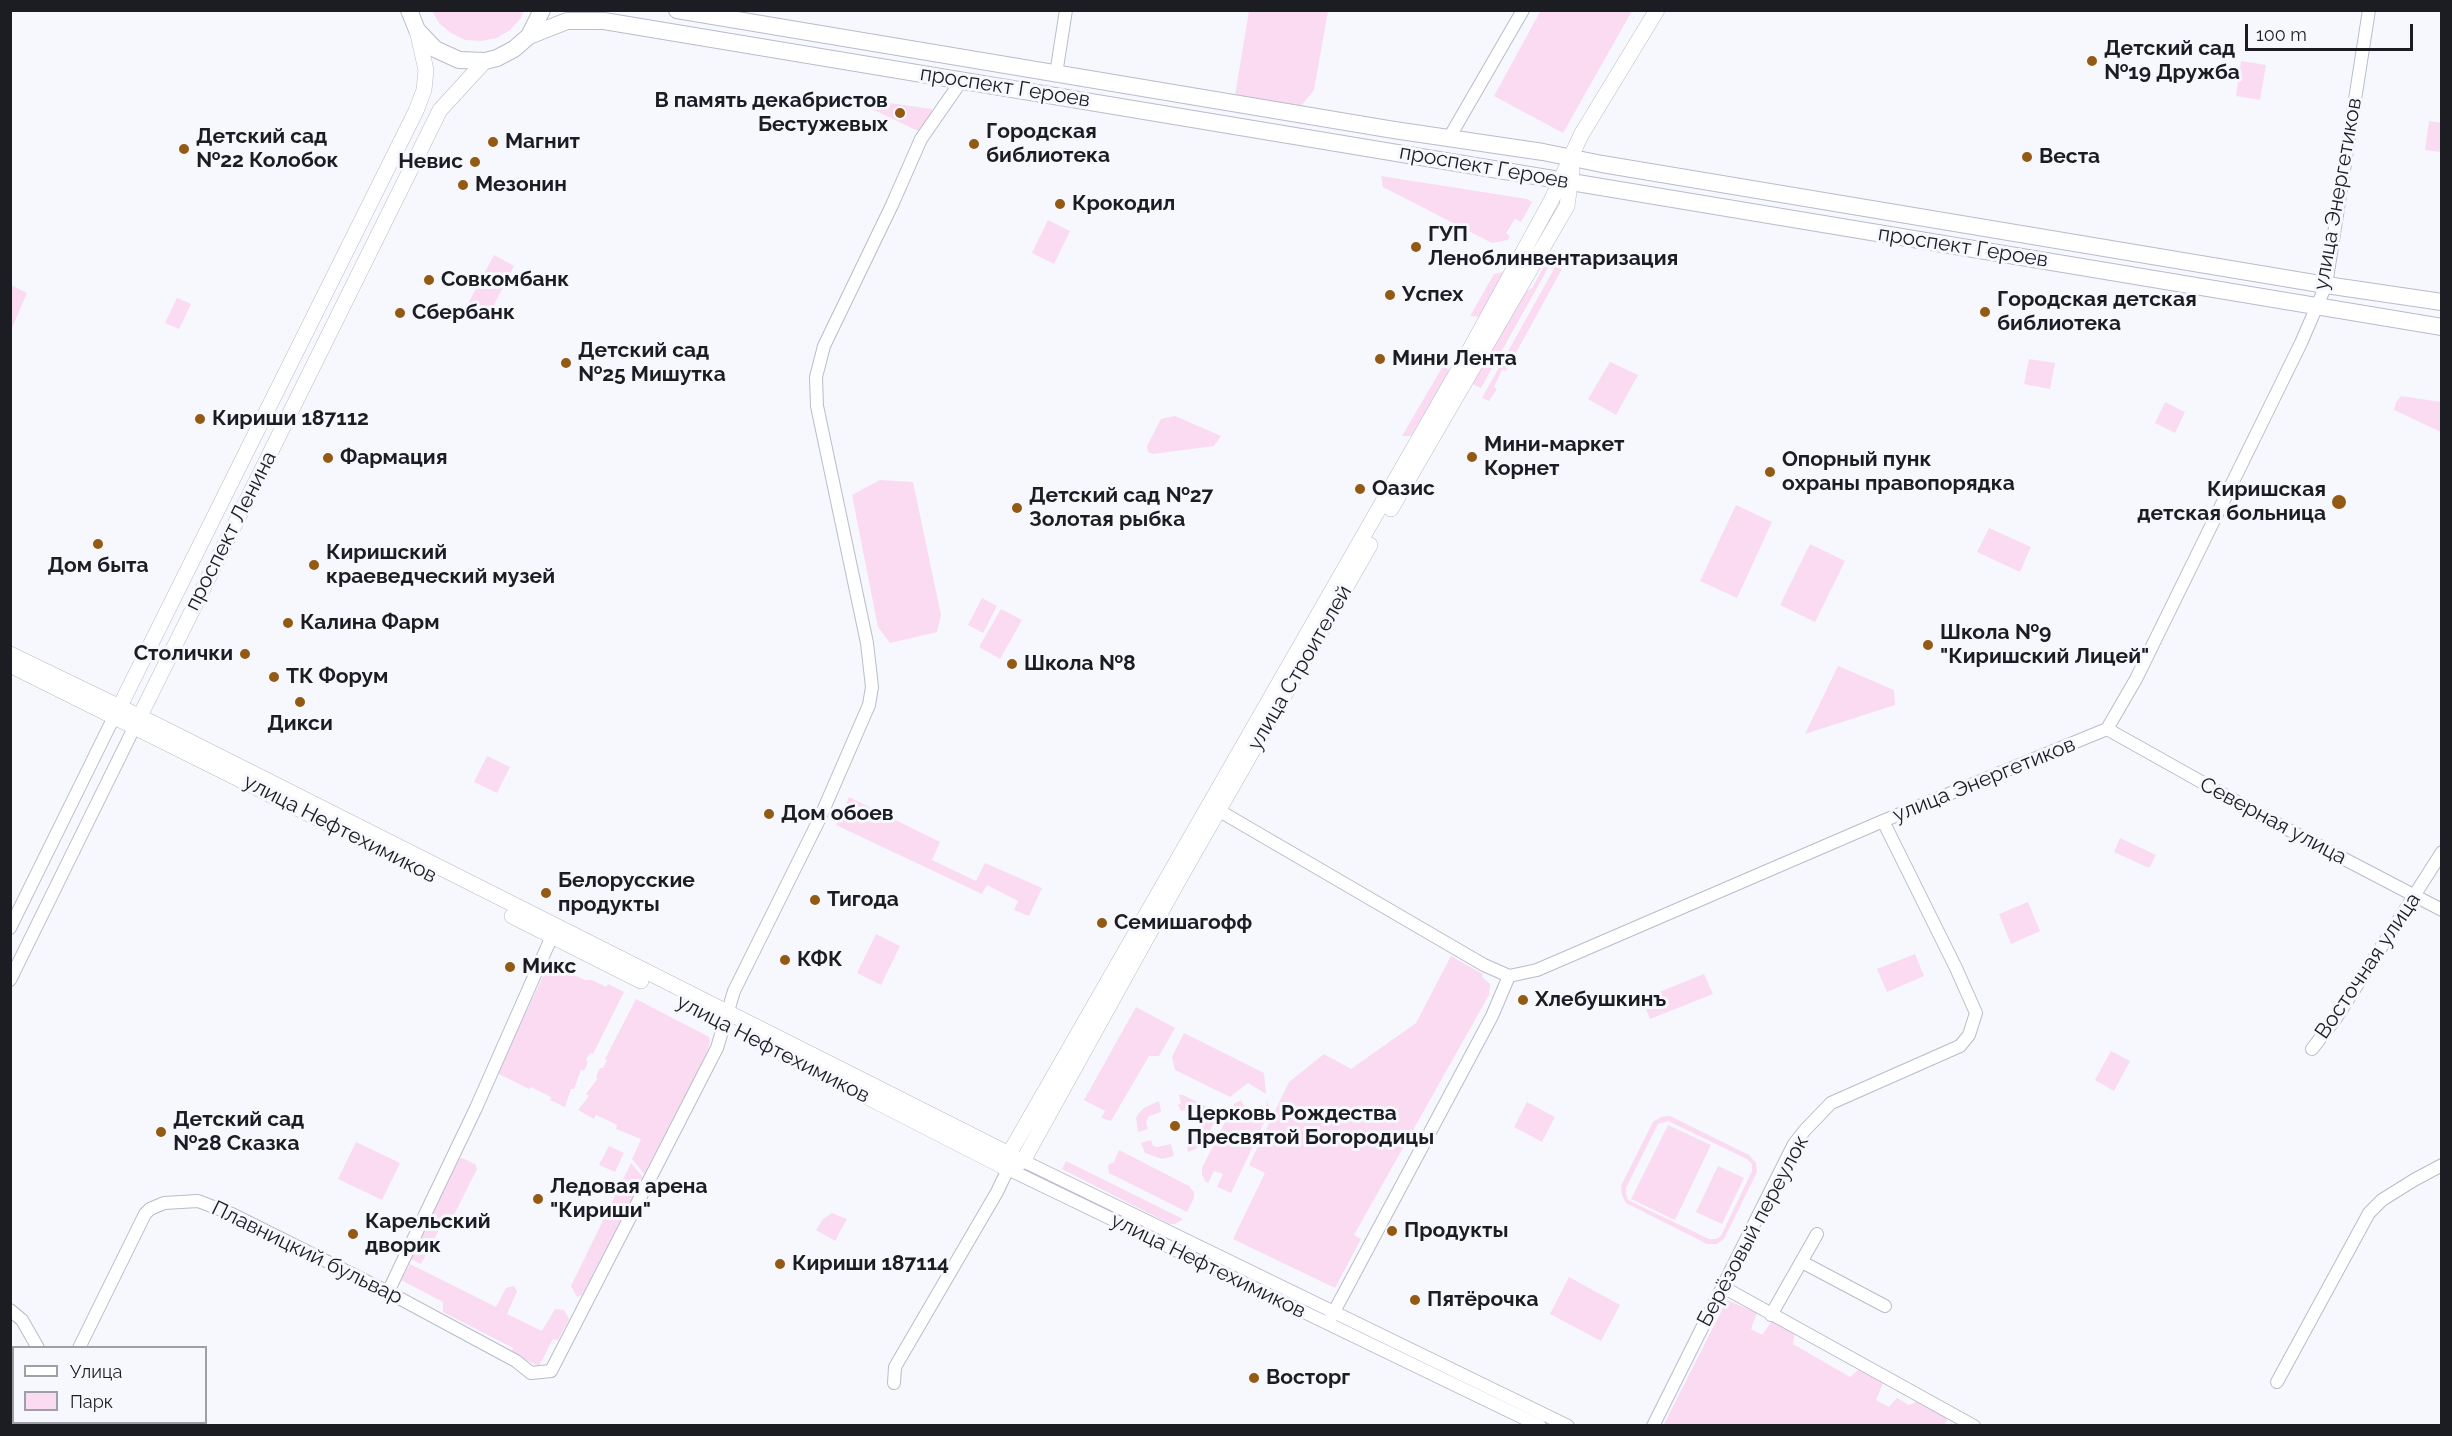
<!DOCTYPE html>
<html>
<head>
<meta charset="utf-8">
<style>
	body { margin:0 }
	#map { position:relative; width:2452px; height:1436px; overflow:hidden; background:#f6f8fe; font-family:Raleway,sans-serif }
	canvas { display:block }
	.frame { position:absolute; inset:0; border:12px solid #1c1d23; pointer-events:none }
	.legend { position:absolute; left:12px; top:1346px; width:195px; height:78px; box-sizing:border-box; background:#f6f8fe; border:2px solid #9fa0a6; margin:0; padding:8px 10px; list-style:none; font-size:18px; color:#1c1d23 }
	.legend li { display:flex; align-items:center; gap:12px; height:30px }
	.legend b { width:30px; border:2px solid #9fa0a6 }
	.scale { position:absolute; left:2245px; top:24px; width:168px; height:27px; box-sizing:border-box; border:3px solid #1c1d23; border-top:0; padding-left:8px; font-size:18px; line-height:21px; white-space:nowrap; color:#1c1d23; -webkit-text-stroke:4px #f6f8fe; paint-order:stroke }
</style>
</head>
<body>
<div id="map">
<canvas width="2452" height="1436"></canvas>
<div class="frame"></div>
<ul class="legend">
<li><b style="height:8px;background:#fff"></b>Улица</li>
<li><b style="height:16px;background:#fadbf2"></b>Парк</li>
</ul>
<div class="scale">100 m</div>
</div>
<script>
const ctx = document.querySelector('canvas').getContext('2d');
ctx.lineJoin = 'round';
function fillPath(path, color) { ctx.fillStyle = color; ctx.fill(path, 'evenodd'); }
const shape = rows => new Path2D(rows.map(r => 'M' + r).join(''));
function trace(path, color, width, dash) { ctx.strokeStyle = color; ctx.lineWidth = width; ctx.lineCap = dash ? 'butt' : 'round'; ctx.setLineDash(dash || []); ctx.stroke(path); }
function label(font, color, halo, rows, align = 'center') {
  ctx.font = font + ' Raleway,sans-serif'; ctx.lineWidth = 6; ctx.setLineDash([]); ctx.textBaseline = 'middle'; ctx.strokeStyle = halo; ctx.fillStyle = color; for (const [text, x, y, turn = 0] of rows) {
    ctx.save(); ctx.translate(x, y); ctx.rotate((+turn || 0) * Math.PI / 180); ctx.textAlign = isNaN(turn) ? turn : align; if (halo) ctx.strokeText(text, 0, 0); ctx.fillText(text, 0, 0); ctx.restore();
  }
}
fillPath(shape([
	[1541,10,1632,11,1563,133,1494,96],
	[432,11,524,11,521,18,510,30,497,38,481,41,465,40,451,33,439,23],
	[1249,11,1328,11,1314,90,1301,106,1235,95],
	[2241,61,2266,65,2260,100,2236,96],
	[875,101,932,109,931,114,920,132,870,108,875,108],
	[2429,121,2441,123,2441,152,2425,150],
	[1381,176,1527,199,1532,202,1521,222,1515,219,1506,233,1510,236,1508,240,1492,243,1383,187],
	[1048,220,1070,231,1054,264,1032,253],
	[1553,250,1557,252,1481,388,1474,385,1472,382,1521,294,1532,288],
	[494,255,514,266,485,322,464,311],
	[1555,267,1562,269,1506,371,1502,370,1494,387,1497,389,1489,401,1482,398],
	[1503,272,1502,279,1483,317,1470,316,1494,274],
	[11,285,27,293,11,330],
	[177,298,191,304,179,329,165,323],
	[2029,359,2055,363,2050,389,2024,384],
	[1610,362,1638,375,1616,415,1588,399],
	[1443,366,1448,369,1450,374,1411,436,1402,436],
	[2401,396,2441,402,2441,432,2394,410,2396,402],
	[2165,402,2185,412,2175,433,2155,423],
	[1175,416,1221,436,1214,446,1153,454,1148,452,1147,446,1161,419],
	[880,480,913,482,941,615,937,632,890,643,878,627,852,495],
	[1736,505,1772,522,1737,598,1700,581],
	[1989,528,2031,547,2020,572,1977,552],
	[1810,544,1845,561,1815,622,1780,605],
	[982,598,997,606,983,633,968,625],
	[1001,609,1022,620,1000,659,979,647],
	[1838,666,1894,690,1895,705,1805,734],
	[487,756,510,767,497,793,474,782],
	[849,797,940,842,932,860,976,881,985,863,1042,888,1029,916,1014,910,1018,901,987,885,982,894,836,825],
	[2120,838,2156,855,2149,868,2114,852],
	[2028,902,2040,931,2011,944,1999,914],
	[876,934,900,946,881,985,857,973],
	[1915,954,1924,976,1887,992,1877,969],
	[1451,956,1483,974,1482,977,1490,984,1489,995,1354,1235,1361,1239,1335,1288,1233,1239,1265,1173,1249,1165,1289,1082,1324,1054,1351,1069,1416,1023],
	[549,964,585,980,592,980,606,987,608,984,624,992,593,1054,590,1053,586,1060,588,1062,584,1071,581,1070,574,1089,571,1089,565,1107,550,1100,551,1097,531,1087,529,1089,497,1073],
	[1704,974,1713,994,1650,1019,1642,999],
	[636,999,709,1037,710,1042,705,1057,644,1174,632,1159,641,1139,616,1129,617,1125,596,1115,594,1119,578,1110,589,1096,586,1094,598,1078,596,1077,600,1068,603,1068,607,1060,605,1059],
	[1136,1007,1175,1028,1159,1056,1149,1056,1111,1121,1101,1118,1105,1111,1084,1100],
	[1184,1033,1264,1073,1266,1094,1248,1083,1230,1097,1175,1070,1172,1057],
	[2111,1051,2130,1061,2114,1091,2095,1080],
	[1179,1095,1183,1095,1212,1109,1215,1115,1216,1119,1202,1146,1188,1152,1185,1135,1196,1132,1196,1128,1201,1124,1202,1117,1197,1112,1189,1109,1181,1111,1178,1105,1181,1103],
	[1267,1099,1269,1112,1231,1193,1217,1187,1223,1174,1214,1171,1208,1183,1205,1181,1202,1174,1202,1168,1234,1104,1241,1100,1245,1108,1249,1110,1266,1106],
	[1159,1101,1161,1112,1149,1116,1146,1122,1148,1129,1138,1132,1136,1118,1139,1113,1144,1108],
	[1527,1102,1555,1117,1542,1142,1514,1127],
	[1670,1116,1749,1155,1756,1163,1757,1172,1724,1239,1717,1244,1707,1244,1626,1203,1622,1195,1621,1186,1653,1122,1661,1117],
	[1668,1121,1747,1159,1752,1164,1752,1171,1721,1236,1716,1239,1709,1239,1628,1200,1626,1194,1626,1188,1658,1124],
	[1668,1125,1711,1145,1675,1220,1631,1199],
	[1151,1140,1153,1146,1157,1147,1171,1144,1174,1156,1162,1159,1145,1153,1141,1143],
	[356,1142,400,1163,382,1200,338,1179],
	[609,1146,624,1153,615,1172,599,1165],
	[1119,1150,1189,1186,1194,1192,1194,1198,1187,1212,1109,1173,1108,1165,1114,1162],
	[462,1158,475,1164,477,1169,453,1217,451,1218,445,1216,443,1221,440,1220,436,1228,439,1230,421,1264,411,1259,459,1159],
	[1066,1161,1183,1219,1175,1224,1170,1224,1062,1169],
	[631,1163,643,1177,582,1295,577,1297,571,1286],
	[1718,1166,1744,1178,1722,1224,1696,1212],
	[832,1213,847,1219,835,1241,816,1230,823,1219],
	[410,1264,496,1307,506,1288,514,1286,517,1291,507,1314,542,1331,555,1309,564,1310,569,1319,558,1340,553,1339,539,1366,511,1353,513,1348,443,1312,443,1302,401,1280],
	[1569,1277,1620,1305,1601,1341,1550,1314],
	[1727,1300,1757,1313,1751,1329,1762,1335,1772,1321,1795,1332,1793,1344,1850,1377,1858,1370,1883,1383,1876,1400,1889,1407,1897,1398,1909,1405,1920,1400,1944,1413,1947,1420,1944,1426,1663,1426]
]), '#fadbf2');
const minor = shape([
	[1056,74,1066,10],
	[1449,138,1523,10],
	[2107,729,2264,817,2442,910],
	[1211,806,1484,965,1509,976],
	[10,928,114,717],
	[10,980,135,726],
	[2312,1049,2336,1018,2442,852],
	[1008,1169,1540,1426],
	[1802,1262,1885,1306],
	[1723,1287,1974,1426],
	[388,1292,476,1108,552,936],
	[10,1310,22,1320,38,1348],
	[1771,1315,1817,1234],
	[1328,1323,1492,1016,1509,976,1537,970,1883,821,2107,729,2136,679,2301,343,2326,285,2369,10],
	[79,1348,145,1214,150,1209,164,1203,198,1201,232,1214,388,1292,516,1361,531,1373,551,1371,717,1048,734,991,819,820,869,705,872,687,867,643,817,406,816,377,824,346,892,205,921,139,962,80],
	[2277,1382,2369,1213,2382,1200,2414,1180,2442,1165],
	[894,1383,895,1367,997,1192,1008,1169,1009,1154,1568,1426],
	[1653,1426,1794,1144,1805,1130,1831,1103,1960,1046,1969,1035,1976,1013,1956,968,1883,821]
]);
const tertiary = shape([
	[1391,509,1567,206,1572,170],
	[10,654,159,726,1009,1154,1463,362,1552,199,1581,135,1657,10],
	[10,665,335,827],
	[115,716,416,111,424,90,426,70,417,30],
	[136,724,440,110,485,61],
	[512,916,641,981],
	[750,1037,1008,1169,1023,1161,1177,883,1370,545]
]);
const secondary = shape([
	[409,10,417,30,435,49,459,60,485,61,497,58,514,49,529,36,542,10],
	[677,10,1394,130,1543,152,1602,164,2326,285,2442,302],
	[529,36,567,21,604,21,2442,327]
]);
trace(minor, '#b8bccc', 14);
trace(tertiary, '#b8bccc', 16);
trace(secondary, '#b8bccc', 18);
trace(minor, '#fff', 12);
trace(tertiary, '#fff', 15);
trace(secondary, '#fff', 16);
for (const [x, y, r, color] of [
	[2092,61,6,"#925a13"],
	[900,113,6,"#925a13"],
	[493,142,6,"#925a13"],
	[974,144,6,"#925a13"],
	[184,149,6,"#925a13"],
	[2027,157,6,"#925a13"],
	[475,162,6,"#925a13"],
	[463,185,6,"#925a13"],
	[1060,204,6,"#925a13"],
	[1416,247,6,"#925a13"],
	[429,280,6,"#925a13"],
	[1390,295,6,"#925a13"],
	[1985,312,6,"#925a13"],
	[400,313,6,"#925a13"],
	[1380,359,6,"#925a13"],
	[566,363,6,"#925a13"],
	[200,419,6,"#925a13"],
	[1472,457,6,"#925a13"],
	[328,458,6,"#925a13"],
	[1770,472,6,"#925a13"],
	[1360,489,6,"#925a13"],
	[2339,502,8,"#925a13"],
	[1017,508,6,"#925a13"],
	[98,544,6,"#925a13"],
	[314,565,6,"#925a13"],
	[288,623,6,"#925a13"],
	[1928,645,6,"#925a13"],
	[245,654,6,"#925a13"],
	[1012,664,6,"#925a13"],
	[274,677,6,"#925a13"],
	[300,702,6,"#925a13"],
	[769,814,6,"#925a13"],
	[546,893,6,"#925a13"],
	[815,900,6,"#925a13"],
	[1102,923,6,"#925a13"],
	[785,960,6,"#925a13"],
	[510,967,6,"#925a13"],
	[1523,1000,6,"#925a13"],
	[1175,1126,6,"#925a13"],
	[161,1132,6,"#925a13"],
	[538,1199,6,"#925a13"],
	[1392,1231,6,"#925a13"],
	[353,1234,6,"#925a13"],
	[780,1264,6,"#925a13"],
	[1415,1300,6,"#925a13"],
	[1254,1378,6,"#925a13"]
]) { const dot = new Path2D(); dot.arc(x, y, r, 0, 2 * Math.PI); ctx.fillStyle = color; ctx.fill(dot); trace(dot, '#f6f8fe', 2); }
label('bold 21px', '#1c1d23', '#f6f8fe', [
	["Детский сад",2104,49],
	["№19 Дружба",2104,73],
	["В память декабристов",888,101,"right"],
	["Бестужевых",888,125,"right"],
	["Городская",986,132],
	["библиотека",986,156],
	["Детский сад",196,137],
	["№22 Колобок",196,161],
	["Магнит",505,142],
	["Веста",2039,157],
	["Невис",463,162,"right"],
	["Мезонин",475,185],
	["Крокодил",1072,204],
	["ГУП",1428,235],
	["Леноблинвентаризация",1428,259],
	["Совкомбанк",441,280],
	["Успех",1402,295],
	["Городская детская",1997,300],
	["библиотека",1997,324],
	["Сбербанк",412,313],
	["Детский сад",578,351],
	["№25 Мишутка",578,375],
	["Мини Лента",1392,359],
	["Кириши 187112",212,419],
	["Мини-маркет",1484,445],
	["Корнет",1484,469],
	["Фармация",340,458],
	["Опорный пунк",1782,460],
	["охраны правопорядка",1782,484],
	["Оазис",1372,489],
	["Киришская",2326,490,"right"],
	["детская больница",2326,514,"right"],
	["Детский сад №27",1029,496],
	["Золотая рыбка",1029,520],
	["Киришский",326,553],
	["краеведческий музей",326,577],
	["Дом быта",98,566,"center"],
	["Калина Фарм",300,623],
	["Школа №9",1940,633],
	["\"Киришский Лицей\"",1940,657],
	["Столички",233,654,"right"],
	["Школа №8",1024,664],
	["ТК Форум",286,677],
	["Дикси",300,724,"center"],
	["Дом обоев",781,814],
	["Белорусские",558,881],
	["продукты",558,905],
	["Тигода",827,900],
	["Семишагофф",1114,923],
	["КФК",797,960],
	["Микс",522,967],
	["Хлебушкинъ",1535,1000],
	["Церковь Рождества",1187,1114],
	["Пресвятой Богородицы",1187,1138],
	["Детский сад",173,1120],
	["№28 Сказка",173,1144],
	["Ледовая арена",550,1187],
	["\"Кириши\"",550,1211],
	["Карельский",365,1222],
	["дворик",365,1246],
	["Продукты",1404,1231],
	["Кириши 187114",792,1264],
	["Пятёрочка",1427,1300],
	["Восторг",1266,1378]
], 'left');
label('21px', '#1c1d23', '#f6f8fe', [
	["проспект Героев",1005,87,9],
	["проспект Героев",1484,167,10],
	["улица Энергетиков",2338,194,-80],
	["проспект Героев",1963,247,9],
	["проспект Ленина",231,531,-63],
	["улица Строителей",1300,668,-60],
	["улица Энергетиков",1984,780,-22],
	["Северная улица",2273,821,28],
	["улица Нефтехимиков",340,829,27],
	["Восточная улица",2368,966,-56],
	["улица Нефтехимиков",773,1049,27],
	["Берёзовый переулок",1753,1231,-62],
	["Плавницкий бульвар",307,1253,26],
	["улица Нефтехимиков",1208,1266,26]
]);
</script>
</body>
</html>
